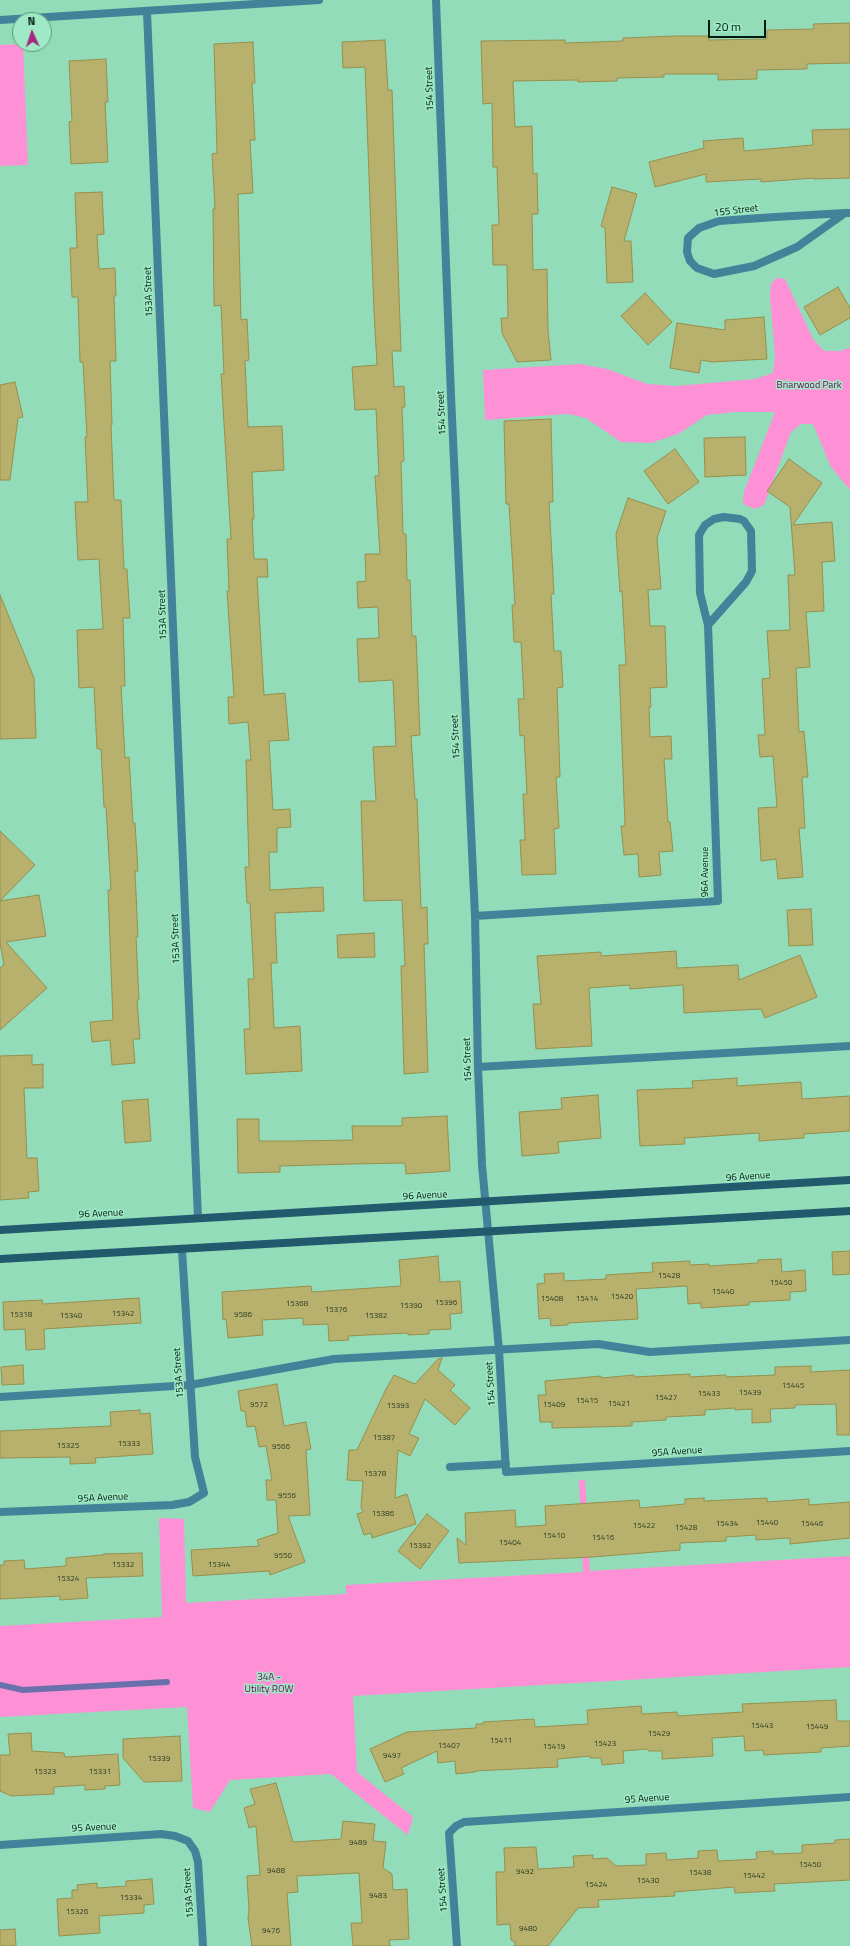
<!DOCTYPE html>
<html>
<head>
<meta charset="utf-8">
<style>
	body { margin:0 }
	#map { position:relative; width:850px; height:1946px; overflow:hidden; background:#93dcb9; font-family:"Titillium Web",sans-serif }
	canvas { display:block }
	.north { position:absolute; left:12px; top:12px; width:40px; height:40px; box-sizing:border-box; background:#a0e9c6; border:1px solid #60967c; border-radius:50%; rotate:357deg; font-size:11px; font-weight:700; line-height:16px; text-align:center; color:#00190d }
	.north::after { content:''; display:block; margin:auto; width:14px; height:18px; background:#a4297e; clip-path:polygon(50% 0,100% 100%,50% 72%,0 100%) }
	.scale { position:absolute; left:708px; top:20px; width:58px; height:18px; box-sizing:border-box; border:2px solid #00190d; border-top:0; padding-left:5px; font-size:12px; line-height:14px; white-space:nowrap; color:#00190d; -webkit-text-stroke:3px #a0e9c6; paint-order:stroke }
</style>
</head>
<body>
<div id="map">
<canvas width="850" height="1946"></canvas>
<div class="north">N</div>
<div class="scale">20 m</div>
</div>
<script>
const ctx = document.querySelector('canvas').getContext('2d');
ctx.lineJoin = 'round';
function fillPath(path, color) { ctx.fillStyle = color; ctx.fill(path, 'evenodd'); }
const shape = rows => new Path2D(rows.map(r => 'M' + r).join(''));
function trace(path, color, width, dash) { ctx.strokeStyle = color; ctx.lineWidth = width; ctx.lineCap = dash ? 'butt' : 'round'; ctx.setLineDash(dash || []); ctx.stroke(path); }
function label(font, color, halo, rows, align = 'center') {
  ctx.font = font + ' "Titillium Web",sans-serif'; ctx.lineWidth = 3; ctx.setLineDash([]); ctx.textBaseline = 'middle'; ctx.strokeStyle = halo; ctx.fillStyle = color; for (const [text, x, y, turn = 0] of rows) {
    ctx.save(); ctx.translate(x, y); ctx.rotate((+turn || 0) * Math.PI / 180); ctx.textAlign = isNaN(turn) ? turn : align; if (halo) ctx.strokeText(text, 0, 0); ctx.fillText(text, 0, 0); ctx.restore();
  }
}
fillPath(shape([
	[23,44,28,165,0,166,0,45],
	[776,278,785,279,813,339,824,351,841,351,850,347,850,490,831,467,813,424,801,424,791,432,764,505,755,509,743,504,744,492,775,412,735,412,707,415,678,434,651,443,621,442,586,418,568,414,485,420,483,370,580,364,607,369,647,384,676,386,755,379,773,373,775,356,770,296,771,284],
	[579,1480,585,1480,590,1571,850,1556,850,1667,353,1696,357,1772,413,1817,408,1835,331,1774,230,1780,210,1812,193,1808,187,1707,0,1717,0,1626,162,1617,159,1518,184,1519,186,1603,346,1594,346,1585,583,1572]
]), '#fe91d5');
trace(shape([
	[0,1685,23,1690,167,1682]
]), '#6a70ac', 6);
const building = shape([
	[850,23,850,63,807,64,807,69,757,70,757,79,718,80,718,74,664,74,664,77,617,78,617,81,578,82,578,80,513,81,515,127,532,126,533,174,537,173,538,214,532,214,533,270,547,269,548,330,551,360,517,362,502,333,501,318,508,318,507,265,493,265,492,225,499,225,497,167,493,167,492,103,483,104,481,41,565,40,565,43,623,41,623,38,675,36,709,36,709,40,767,39,767,30,814,29,813,24,850,23],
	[385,40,388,90,392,90,401,351,392,351,394,387,404,386,405,407,402,407,404,461,401,462,403,534,406,534,407,580,410,580,412,636,416,636,420,735,411,736,415,799,417,799,421,908,427,907,428,944,424,944,428,1072,404,1074,401,966,405,966,402,900,364,901,361,801,376,801,373,747,396,746,393,680,359,682,357,639,379,638,378,607,358,608,357,582,366,581,365,554,380,554,375,476,379,476,376,409,355,410,352,367,377,365,374,312,365,67,343,68,342,42,385,40],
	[253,42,255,83,252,83,255,140,250,140,253,193,238,194,241,320,247,319,249,360,245,361,248,427,282,426,284,470,252,472,254,519,252,519,254,559,267,559,268,577,257,577,264,695,285,693,289,740,269,741,273,810,290,809,291,827,277,828,277,852,269,852,270,890,323,887,324,911,275,913,277,963,271,963,274,1028,300,1026,302,1071,246,1074,244,1029,250,1029,248,979,254,979,250,903,247,903,245,867,249,867,246,760,251,760,248,722,229,724,228,697,234,697,227,591,229,591,227,539,231,539,221,374,224,374,221,305,214,306,213,209,215,209,212,154,217,153,214,44,253,42],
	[106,59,108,102,105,102,108,162,71,164,69,122,72,121,69,61,106,59],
	[850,129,850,178,814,179,814,178,761,182,761,179,706,182,706,174,655,187,649,162,704,148,703,141,743,138,744,151,813,145,812,130,850,129],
	[612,187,637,194,624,241,631,241,633,282,607,283,605,228,601,226,612,187],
	[102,192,104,234,97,235,99,269,115,268,116,296,114,296,116,361,110,361,112,425,111,425,114,500,121,500,124,569,127,569,130,618,123,618,125,686,121,686,125,758,129,757,133,823,135,823,138,871,135,871,138,937,136,937,139,1000,137,1000,140,1039,133,1039,135,1063,112,1065,110,1040,92,1042,90,1022,113,1020,108,890,111,890,106,807,104,807,101,749,97,749,94,687,79,688,77,630,103,629,99,559,78,560,75,502,88,502,85,437,87,437,83,362,80,362,78,297,72,297,70,248,77,248,75,193,102,192],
	[838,287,850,308,850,318,820,335,804,307,838,287],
	[645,293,672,322,648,345,621,316,645,293],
	[764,317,767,359,712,362,701,360,699,373,670,368,677,323,725,330,725,320,764,317],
	[15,382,23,417,18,418,10,480,0,480,0,385,15,382],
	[551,419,553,502,549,502,554,594,551,594,554,651,561,651,563,687,557,688,560,777,556,777,559,828,554,829,556,874,522,875,520,840,525,840,523,794,527,794,524,735,520,736,518,699,524,699,521,642,514,642,512,605,515,605,509,504,506,504,504,421,551,419],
	[745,437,746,475,705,477,704,438,745,437],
	[675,449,699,482,668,504,644,471,675,449],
	[789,459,822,483,793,525,832,522,835,561,822,562,824,611,806,612,810,667,796,668,799,732,804,731,808,777,802,777,805,828,799,828,803,877,778,879,776,859,761,861,758,808,777,807,773,756,760,757,758,735,765,735,762,679,770,678,767,631,790,630,788,575,795,575,790,507,767,491,789,459],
	[628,498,666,511,657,538,661,589,648,590,650,626,665,626,667,687,650,688,651,707,649,707,650,737,671,736,672,759,664,759,668,822,670,822,673,851,659,852,661,875,639,877,638,854,624,855,621,826,625,826,619,665,626,665,622,591,620,592,616,534,628,498],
	[0,595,34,678,36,738,0,739,0,595],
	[0,831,35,865,0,901,0,831],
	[39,895,46,936,6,942,47,988,0,1030,0,968,4,965,0,943,0,901,39,895],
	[811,909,813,945,789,946,787,910,811,909],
	[374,933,375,957,338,958,337,935,374,933],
	[676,951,677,968,738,965,739,980,800,955,817,997,765,1018,761,1009,684,1013,683,985,630,989,630,985,589,988,592,1046,536,1049,533,1004,541,1004,537,956,601,952,601,956,676,951],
	[32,1055,32,1065,43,1064,43,1088,24,1088,27,1158,37,1158,39,1191,28,1192,29,1198,0,1200,0,1056,32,1055],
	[737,1078,737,1086,801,1082,802,1099,850,1096,850,1131,804,1134,804,1138,759,1141,759,1133,684,1138,685,1144,640,1146,637,1090,693,1088,692,1081,737,1078],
	[598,1095,601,1138,558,1142,559,1153,522,1156,519,1112,562,1109,561,1098,598,1095],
	[148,1099,151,1141,125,1143,122,1101,148,1099],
	[447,1116,450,1171,406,1174,405,1163,353,1164,280,1166,280,1172,238,1173,237,1119,259,1119,259,1141,294,1141,353,1140,352,1126,402,1126,402,1118,447,1116],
	[850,1251,850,1274,833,1275,832,1252,850,1251],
	[438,1256,440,1282,460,1281,462,1313,450,1314,451,1329,429,1330,429,1334,408,1335,408,1333,348,1336,349,1340,329,1341,328,1324,303,1325,303,1318,262,1320,263,1335,228,1338,226,1319,223,1320,222,1292,311,1286,312,1292,401,1286,399,1260,438,1256],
	[781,1259,782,1272,805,1270,806,1291,790,1292,790,1300,749,1302,749,1305,701,1308,701,1303,688,1304,687,1286,636,1289,638,1319,568,1323,568,1325,551,1326,550,1318,539,1319,537,1284,545,1283,544,1274,564,1273,564,1281,606,1279,606,1275,653,1272,652,1263,690,1261,690,1265,709,1264,709,1266,758,1263,758,1260,781,1259],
	[139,1298,141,1323,44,1329,45,1349,26,1350,25,1329,4,1330,3,1302,42,1300,43,1304,139,1298],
	[442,1358,438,1370,455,1385,450,1390,470,1408,455,1425,425,1399,409,1434,419,1438,410,1456,398,1450,395,1498,407,1494,416,1524,372,1538,371,1533,364,1535,357,1514,363,1512,361,1507,363,1481,347,1480,349,1450,357,1450,385,1391,394,1375,415,1384,438,1359,442,1358],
	[23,1365,24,1384,2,1385,1,1367,23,1365],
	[811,1366,811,1372,850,1370,850,1435,837,1435,836,1404,795,1405,795,1408,770,1409,771,1422,752,1423,752,1409,735,1410,735,1408,705,1410,705,1415,666,1417,666,1420,632,1422,632,1426,552,1428,552,1422,540,1422,538,1395,546,1395,545,1381,601,1376,601,1378,634,1375,634,1377,690,1374,690,1377,726,1375,726,1377,775,1375,775,1367,811,1366],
	[277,1384,284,1426,306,1422,311,1449,306,1450,310,1515,288,1516,305,1562,270,1575,269,1571,193,1576,191,1550,259,1546,257,1540,278,1533,276,1500,267,1500,266,1480,272,1480,266,1446,259,1447,255,1426,247,1427,245,1411,241,1411,238,1391,277,1384],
	[140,1410,140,1414,150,1413,153,1454,95,1458,96,1463,70,1464,70,1457,0,1458,0,1431,111,1426,110,1412,140,1410],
	[704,1498,704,1501,767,1498,767,1502,809,1499,809,1505,850,1502,850,1538,790,1544,790,1538,756,1540,756,1535,726,1537,726,1541,680,1543,680,1550,592,1557,459,1563,457,1538,466,1545,465,1513,515,1510,516,1527,546,1525,545,1506,639,1500,640,1508,685,1504,685,1499,704,1498],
	[427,1514,449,1531,420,1569,398,1551,427,1514],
	[142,1553,143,1576,86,1578,88,1598,60,1600,60,1596,0,1599,0,1565,4,1565,4,1561,24,1560,25,1569,66,1566,66,1558,103,1555,103,1554,142,1553],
	[836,1700,837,1721,850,1721,850,1746,821,1748,821,1752,764,1755,763,1750,745,1751,744,1736,712,1738,713,1756,662,1759,662,1751,649,1751,647,1749,623,1751,624,1763,602,1765,601,1758,590,1758,590,1756,557,1759,558,1767,475,1771,475,1772,456,1774,455,1761,438,1763,437,1751,401,1768,404,1774,385,1782,370,1749,407,1732,476,1728,476,1724,483,1724,483,1722,534,1719,535,1727,588,1724,587,1710,641,1706,642,1714,677,1712,678,1716,743,1712,742,1704,836,1700],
	[31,1733,32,1751,64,1753,65,1757,118,1754,120,1785,105,1786,105,1789,85,1790,85,1785,54,1787,54,1794,11,1796,0,1791,0,1755,10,1755,8,1734,31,1733],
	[180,1736,182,1781,144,1782,123,1758,123,1739,180,1736],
	[276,1783,293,1842,341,1839,343,1821,375,1824,373,1841,386,1842,383,1868,392,1874,393,1890,407,1889,409,1939,389,1940,390,1946,353,1946,351,1923,362,1923,359,1873,297,1876,298,1892,287,1893,291,1946,252,1946,248,1918,249,1911,247,1876,260,1875,256,1826,249,1828,244,1808,255,1804,250,1789,276,1783],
	[850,1839,850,1880,774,1884,775,1891,735,1893,734,1887,674,1892,675,1896,598,1900,599,1907,578,1908,548,1946,515,1946,515,1942,511,1940,510,1924,497,1925,496,1872,505,1872,504,1848,536,1847,538,1869,574,1867,573,1856,593,1855,593,1859,607,1858,616,1866,646,1865,646,1854,666,1853,667,1860,698,1858,698,1851,717,1850,718,1861,757,1859,756,1852,773,1851,773,1854,802,1853,802,1845,835,1843,835,1840,850,1839],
	[152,1879,154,1904,144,1905,144,1913,99,1916,100,1933,59,1936,57,1899,72,1898,72,1890,78,1890,77,1885,97,1883,97,1888,126,1886,126,1881,152,1879],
	[15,1929,16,1946,0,1946,0,1930,15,1929]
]);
fillPath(building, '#b8b16d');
trace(building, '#968f4d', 1);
trace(shape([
	[478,1067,850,1046],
	[0,1397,190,1385,334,1359,598,1344,650,1352,850,1340]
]), '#438298', 8);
trace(shape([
	[436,0,451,396,475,916,478,1067,482,1165,499,1350,506,1472,850,1451],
	[147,12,198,1218],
	[0,20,319,0],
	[845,213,797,247,754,266,714,274,697,268,690,261,687,252,688,238,699,228,719,221,775,217,845,213,850,213],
	[475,916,718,901,708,625,700,593,699,535,705,525,714,519,724,517,740,519,744,521,751,531,752,571,746,582,708,625],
	[450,1467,506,1464],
	[0,1512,172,1505,189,1502,204,1493,195,1457,182,1250],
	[0,1845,161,1834,175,1836,188,1841,195,1851,198,1862,203,1946],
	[457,1946,449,1833,456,1826,464,1822,850,1797]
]), '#438298', 8);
trace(shape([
	[0,1230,850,1180],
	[0,1259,850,1211]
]), '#215a6d', 8);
label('8px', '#2e3f25', null, [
	["15428",669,1276],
	["15450",781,1283],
	["15440",723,1292],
	["15420",622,1297],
	["15408",552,1299],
	["15414",587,1299],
	["15396",446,1303],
	["15368",297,1304],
	["15390",411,1306],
	["15376",336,1310],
	["15342",123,1314],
	["15318",21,1315],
	["9586",243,1315],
	["15340",71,1316],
	["15382",376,1316],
	["15445",793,1386],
	["15439",750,1393],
	["15433",709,1394],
	["15427",666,1398],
	["15415",587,1401],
	["15421",619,1404],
	["9572",259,1405],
	["15409",554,1405],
	["15393",398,1406],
	["15387",384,1438],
	["15333",129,1444],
	["15325",68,1446],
	["9566",281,1447],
	["15378",375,1474],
	["9556",287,1496],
	["15386",383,1514],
	["15440",767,1523],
	["15434",727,1524],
	["15446",812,1524],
	["15422",644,1526],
	["15428",686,1528],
	["15410",554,1536],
	["15416",603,1538],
	["15404",510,1543],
	["15392",420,1546],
	["9550",283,1556],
	["15332",123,1565],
	["15344",219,1565],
	["15324",68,1579],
	["15443",762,1726],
	["15449",817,1727],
	["15429",659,1734],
	["15411",501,1741],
	["15423",605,1744],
	["15407",449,1746],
	["15419",554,1747],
	["9497",392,1756],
	["15339",159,1759],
	["15323",45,1772],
	["15331",100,1772],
	["9489",358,1843],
	["15450",810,1865],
	["9488",276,1871],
	["9492",525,1872],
	["15438",700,1873],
	["15442",754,1876],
	["15430",648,1881],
	["15424",596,1885],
	["9483",378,1896],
	["15334",131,1898],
	["15326",77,1912],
	["9480",528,1929],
	["9476",271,1931]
]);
label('10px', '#00190d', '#a0e9c6', [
	["154 Street",430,89,-92],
	["155 Street",736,211,-7],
	["153A Street",149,292,-92],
	["154 Street",442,413,-93],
	["153A Street",163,615,-92],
	["154 Street",456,737,-93],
	["96A Avenue",706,872,-90],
	["153A Street",176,939,-92],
	["154 Street",468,1060,-92],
	["96 Avenue",748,1177,-4],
	["96 Avenue",425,1196,-3],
	["96 Avenue",101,1214,-3],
	["153A Street",179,1373,-94],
	["154 Street",491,1384,-94],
	["95A Avenue",677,1452,-4],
	["95A Avenue",103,1498,-3],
	["95 Avenue",647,1799,-4],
	["95 Avenue",94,1828,-3],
	["154 Street",443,1890,-94],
	["153A Street",189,1893,-94]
]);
label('10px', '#720655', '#a0e9c6', [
	["Briarwood Park",809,386],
	["34A -",269,1678],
	["Utility ROW",269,1690]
]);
</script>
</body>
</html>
